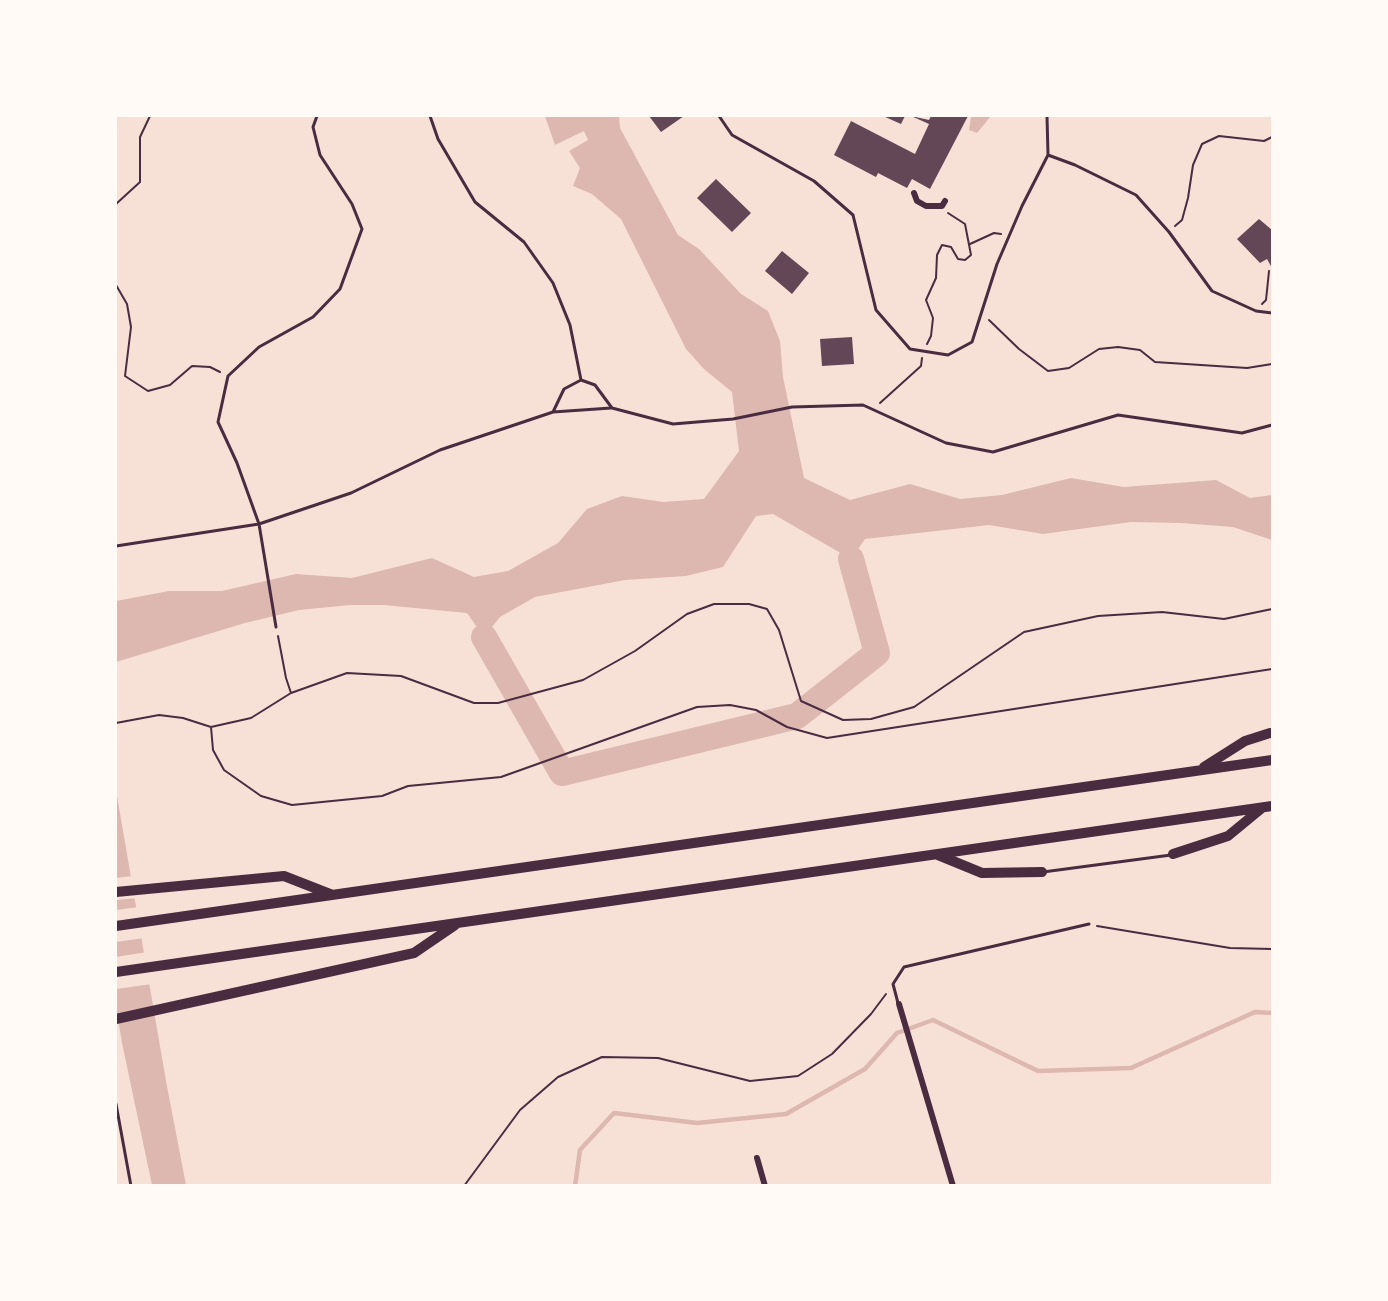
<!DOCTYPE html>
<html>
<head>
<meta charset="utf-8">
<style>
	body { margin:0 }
	#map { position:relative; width:1388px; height:1301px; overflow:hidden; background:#f7e1d7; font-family:Roboto,sans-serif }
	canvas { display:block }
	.frame { position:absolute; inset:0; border:117px solid #fffaf5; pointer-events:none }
</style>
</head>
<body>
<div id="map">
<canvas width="1388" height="1301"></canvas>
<div class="frame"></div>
</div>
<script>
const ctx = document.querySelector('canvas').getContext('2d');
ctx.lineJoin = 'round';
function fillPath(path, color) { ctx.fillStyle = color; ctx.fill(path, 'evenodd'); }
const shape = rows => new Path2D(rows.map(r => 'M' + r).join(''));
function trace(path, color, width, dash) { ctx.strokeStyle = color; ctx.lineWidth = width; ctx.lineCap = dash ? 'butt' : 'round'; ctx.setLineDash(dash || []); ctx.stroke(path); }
fillPath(shape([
	[545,116,619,116,620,128,678,235,699,249,741,294,768,311,780,341,783,377,804,478,850,500,910,484,960,499,1002,495,1071,478,1124,487,1216,480,1250,498,1272,495,1272,540,1233,527,1181,523,1131,522,1043,534,989,525,865,539,851,559,773,514,756,516,723,567,686,576,625,580,535,597,500,617,484,637,467,613,384,605,350,605,299,610,245,623,116,662,116,601,169,591,222,591,296,574,352,578,432,558,474,577,508,571,558,543,587,509,622,496,663,502,704,499,739,451,732,392,704,369,686,349,621,219,592,194,573,186,580,168,569,151,588,140,584,131,555,145],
	[971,116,991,116,977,133,969,130],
	[116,790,166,1081,186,1185,152,1185,122,1043,116,1006]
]), '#dcb8b0');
fillPath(shape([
	[133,876,137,898,116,900,116,878],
	[139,907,144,938,116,942,116,910],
	[147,952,152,984,116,989,116,957]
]), '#f7e1d7');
trace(shape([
	[575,1186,580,1150,614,1113,697,1123,786,1114,865,1069,897,1033,933,1020,1038,1071,1131,1068,1255,1012,1272,1013]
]), '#dcb8b0', 4.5);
trace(shape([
	[484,637,562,773,797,716,877,653,851,559]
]), '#dcb8b0', 26);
fillPath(shape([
	[649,116,684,116,661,132],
	[883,116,899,117,905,116,901,124],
	[911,116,929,120,931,116,968,116,930,189,912,179,907,188,878,173,876,177,834,155,851,121,915,154,929,124],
	[716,179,751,213,732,232,697,198],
	[1259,219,1272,230,1272,268,1267,259,1260,263,1237,239],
	[782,251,809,273,792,294,765,271],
	[852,337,854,364,822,366,820,339]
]), '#644757');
trace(shape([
	[116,204,140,182,140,137,150,116],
	[1175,226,1182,220,1188,198,1193,165,1202,144,1219,136,1264,141,1272,137],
	[970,244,994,233,1001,234],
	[116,285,127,304,131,327,125,376,148,391,170,385,192,366,210,367,220,372],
	[1262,304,1266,300,1269,271],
	[989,320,1019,349,1048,371,1069,368,1099,349,1118,347,1140,350,1155,362,1247,368,1272,364],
	[927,344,931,336,933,318,926,300,936,278,937,255,942,245,951,247,958,259,965,260,971,255,965,224,948,213],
	[880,403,921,366,922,358],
	[278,636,286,678,291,693,347,673,401,676,474,703,498,703,583,680,635,651,687,614,714,604,749,604,767,609,779,630,801,701,843,720,871,719,914,707,1024,632,1098,616,1162,612,1224,619,1272,609],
	[116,723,159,715,183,718,211,727,251,718,291,693],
	[211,727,213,750,224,770,261,796,292,805,382,796,408,786,501,777,697,707,730,705,756,710,787,727,827,738,1272,669],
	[1097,926,1230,948,1272,949],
	[464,1186,520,1110,558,1077,602,1057,658,1058,750,1081,798,1076,832,1054,871,1014,886,994]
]), '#4a2c40', 2);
trace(shape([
	[430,116,438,139,475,202,524,242,553,283,570,325,581,380],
	[719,116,732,135,814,181,853,215,876,310,910,349,948,355,972,342,997,264,1022,206,1048,155,1075,165,1136,195,1169,232,1212,291,1256,311,1272,313],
	[1047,116,1048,155],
	[553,412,611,408],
	[116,546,259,524,351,493,440,450,553,412,564,389,581,380,595,385,612,408,673,424,733,419,792,407,863,405,946,443,993,452,1118,415,1242,433,1272,425],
	[276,627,259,524,237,463,218,422,228,376,259,347,313,317,340,289,362,229,352,204,320,155,313,127,317,116],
	[1043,872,1171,855],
	[898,1003,893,984,904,967,1089,924],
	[116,1104,131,1186]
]), '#4a2c40', 3);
trace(shape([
	[914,193,917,201,926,206,942,206,945,201],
	[899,1004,953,1186],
	[757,1158,765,1186]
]), '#4a2c40', 6);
trace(shape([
	[1204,767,1245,741,1270,733],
	[1173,854,1228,836,1262,808],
	[938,855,982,873,1042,872],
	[116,892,284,876,330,894],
	[116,926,1272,760],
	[116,972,1272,806],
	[116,1019,414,953,455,925]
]), '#4a2c40', 10);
</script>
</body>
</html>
